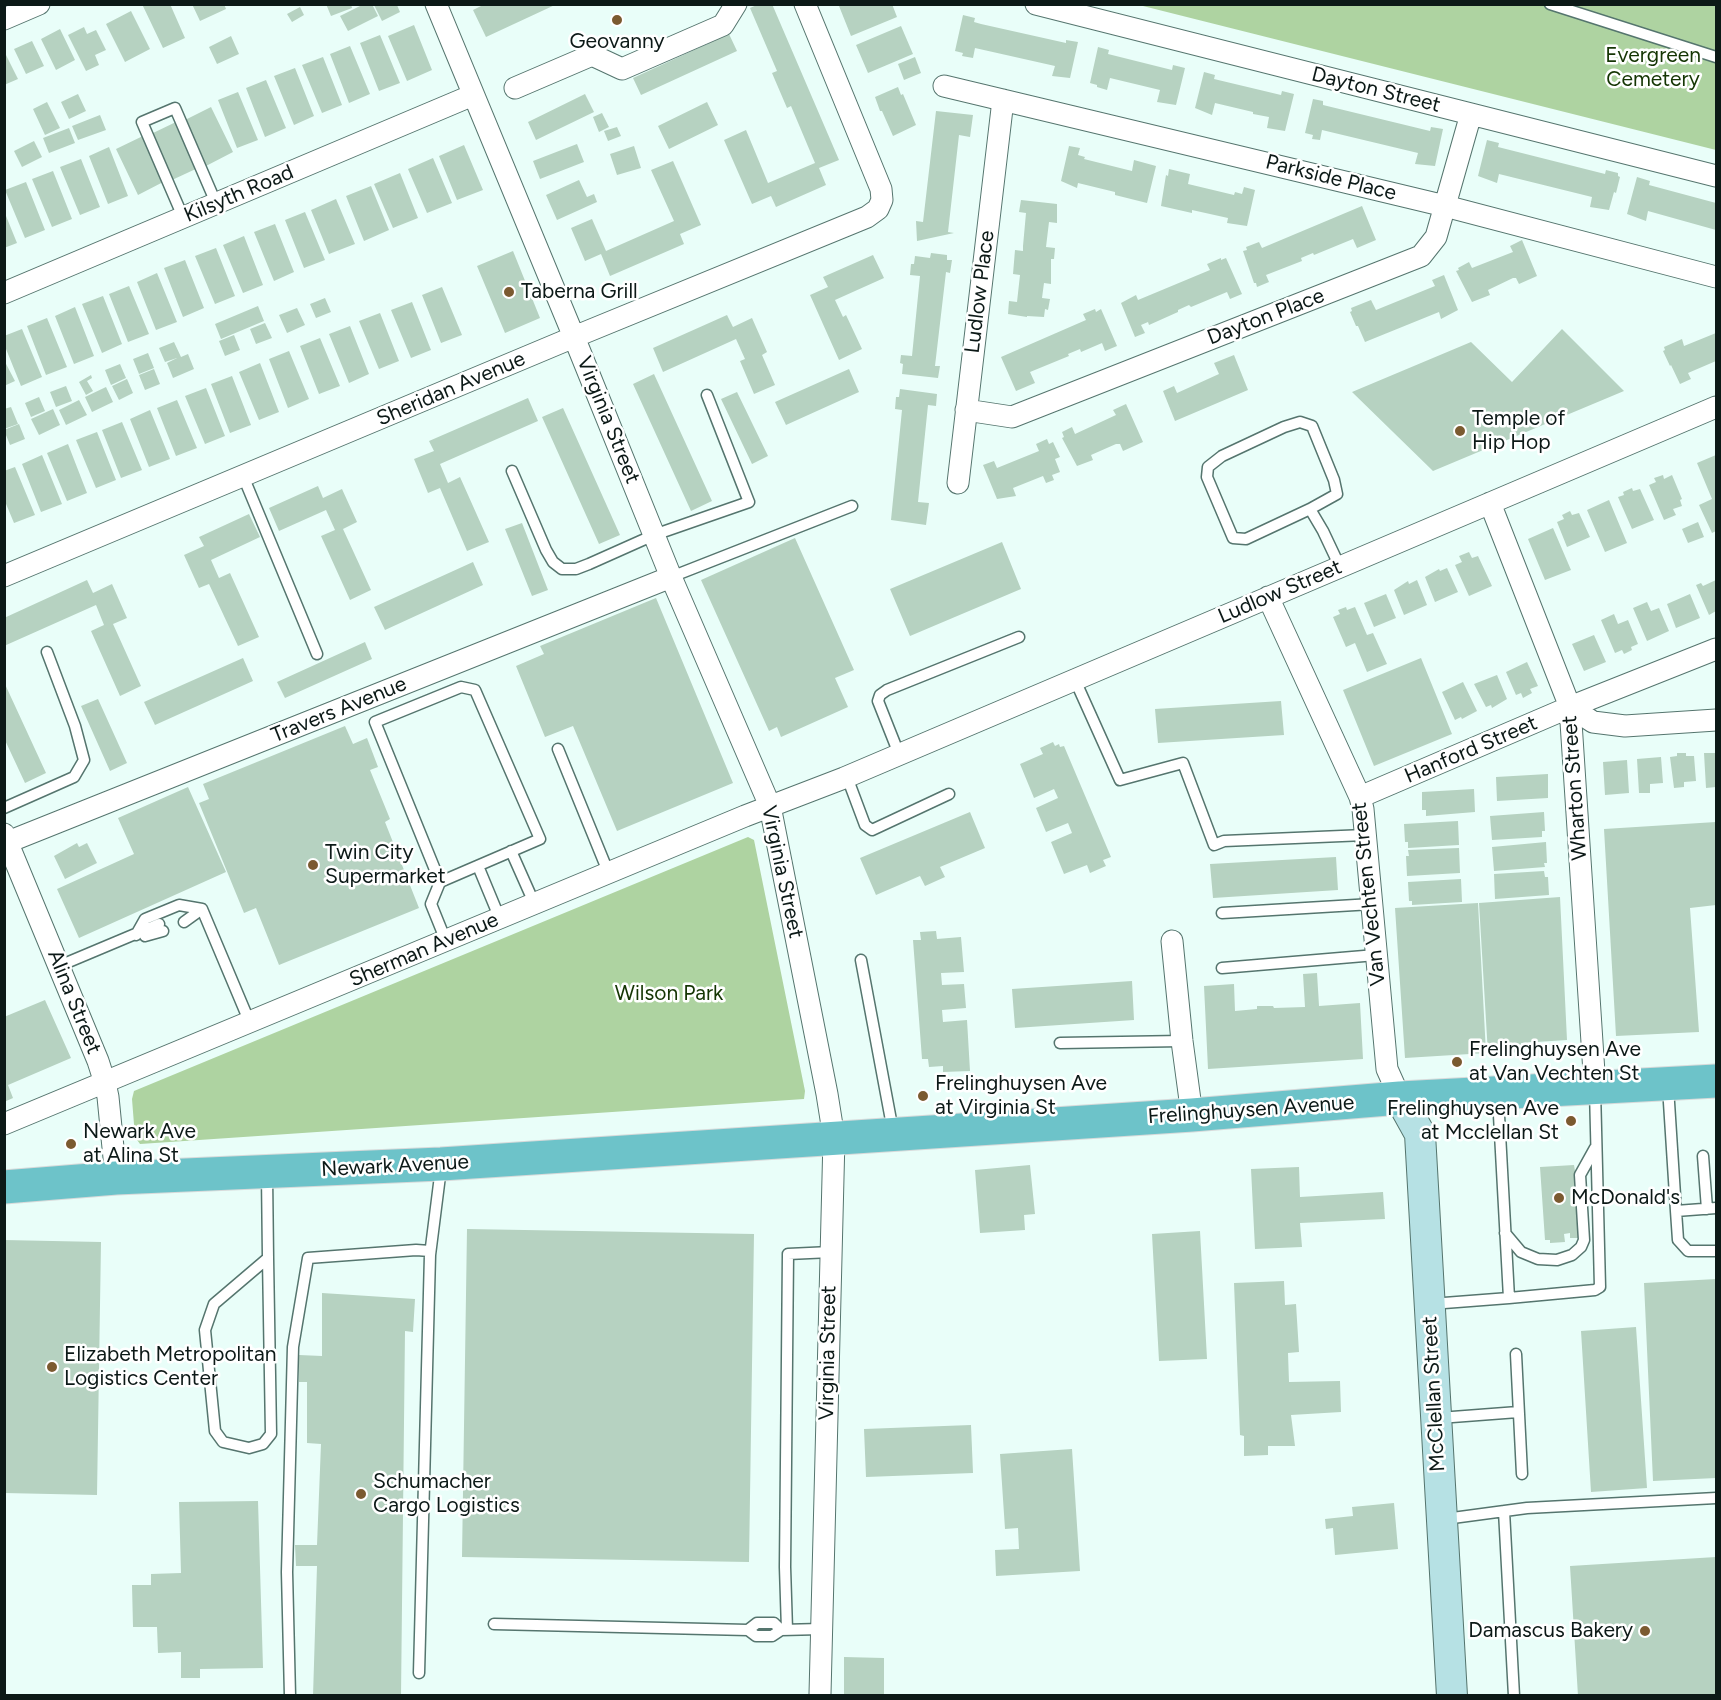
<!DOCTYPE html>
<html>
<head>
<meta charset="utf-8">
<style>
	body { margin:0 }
	#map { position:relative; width:1721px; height:1700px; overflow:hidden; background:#e9fef9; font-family:Figtree,sans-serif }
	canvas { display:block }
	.frame { position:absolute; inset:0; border:6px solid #0c1917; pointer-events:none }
</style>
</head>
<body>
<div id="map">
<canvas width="1721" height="1700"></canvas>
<div class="frame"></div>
</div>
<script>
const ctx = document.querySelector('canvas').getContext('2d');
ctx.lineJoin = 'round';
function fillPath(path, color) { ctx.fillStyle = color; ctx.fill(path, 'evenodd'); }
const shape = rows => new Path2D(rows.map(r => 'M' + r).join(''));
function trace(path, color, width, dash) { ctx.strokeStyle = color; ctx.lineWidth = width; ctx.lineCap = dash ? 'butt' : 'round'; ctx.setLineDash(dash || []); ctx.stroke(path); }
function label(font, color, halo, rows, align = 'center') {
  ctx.font = font + ' Figtree,sans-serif'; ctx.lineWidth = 5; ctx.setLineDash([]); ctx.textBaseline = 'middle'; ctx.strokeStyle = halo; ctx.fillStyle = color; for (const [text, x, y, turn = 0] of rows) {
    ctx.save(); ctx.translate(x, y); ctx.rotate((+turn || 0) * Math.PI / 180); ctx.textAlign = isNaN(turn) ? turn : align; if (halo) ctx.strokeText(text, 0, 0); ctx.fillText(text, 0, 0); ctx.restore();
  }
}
fillPath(shape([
	[1139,5,1716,5,1716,150],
	[748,837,754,840,805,1091,804,1099,140,1144,135,1137,132,1099,134,1091]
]), '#aed3a1');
fillPath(shape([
	[142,4,170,4,185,38,163,48],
	[192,4,224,4,226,9,200,21],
	[326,4,351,4,352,8,331,16],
	[364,4,372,4,378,16,348,31,340,16],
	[485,4,557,4,486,37,473,10],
	[759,4,772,4,839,160,819,168,826,185,776,207,771,196,752,204,724,140,746,130,768,183,815,163,791,106,787,108,772,73,777,71,750,8],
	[844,4,892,4,897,17,851,36,839,6],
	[374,5,397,5,400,12,382,21],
	[300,7,304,15,292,22,287,14],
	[131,11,150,49,125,62,106,24],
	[963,15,975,18,974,22,981,24,1066,43,1066,40,1078,42,1070,78,1052,76,1055,66,975,48,973,58,962,56,963,53,955,51],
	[414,25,432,70,407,81,388,36],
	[901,26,913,54,868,73,856,45],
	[84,27,87,34,96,30,106,50,95,55,99,65,86,71,68,35],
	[60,29,75,60,56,70,41,39],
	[729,34,737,51,641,95,633,78],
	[380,35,400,83,379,91,360,43],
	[231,36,239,54,217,64,209,47],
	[32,41,44,66,26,74,14,49],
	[350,46,370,94,349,103,330,54],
	[1098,47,1109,50,1108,54,1172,70,1173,65,1185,68,1176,105,1157,102,1160,90,1110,78,1107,90,1097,87,1097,85,1090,83],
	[4,51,18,79,4,85],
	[323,57,342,105,322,113,302,65],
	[915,57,921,73,904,80,898,64],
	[295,68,314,116,294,125,274,76],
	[1204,72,1215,75,1214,79,1281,95,1282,91,1294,94,1285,131,1267,128,1269,117,1253,114,1253,112,1215,103,1212,115,1195,108],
	[266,80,286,128,265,137,246,88],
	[898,87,901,95,903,94,916,125,893,136,882,111,880,111,875,97],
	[238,92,258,140,237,148,218,100],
	[78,94,86,111,69,119,61,102],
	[585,94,594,112,536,140,528,122],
	[1313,99,1323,101,1323,105,1430,131,1431,127,1443,129,1435,166,1415,164,1418,153,1322,130,1320,140,1312,139,1313,135,1305,133],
	[47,102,60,128,45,135,33,109],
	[707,102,718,125,669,149,658,126],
	[211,107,233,152,206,166,183,121],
	[936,111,973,115,970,137,959,135,948,232,954,233,917,241,916,221,923,222],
	[602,113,609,127,599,132,593,117],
	[100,115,106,130,78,140,72,126],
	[178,121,200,167,172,180,151,134],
	[617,127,621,136,608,141,604,131],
	[69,128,75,143,49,153,43,138],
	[145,135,167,180,138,195,116,149],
	[1487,140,1499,143,1498,147,1605,174,1606,170,1618,173,1618,176,1620,177,1616,193,1614,192,1609,210,1590,207,1592,197,1499,174,1497,183,1478,176],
	[34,141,42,157,22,167,14,151],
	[577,144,584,162,540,179,533,161],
	[464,145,483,190,457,200,439,156],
	[634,146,641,168,617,175,610,154],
	[1069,146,1080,148,1078,155,1085,157,1084,159,1132,171,1134,160,1156,166,1147,203,1115,195,1115,192,1078,183,1077,188,1061,181],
	[109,147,128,196,108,204,89,156],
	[433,158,452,203,427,213,408,169],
	[81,159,100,207,80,215,60,167],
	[673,161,701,225,680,234,684,244,610,276,601,254,585,261,571,228,592,219,606,251,674,221,651,170],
	[1169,169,1190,174,1188,184,1234,195,1235,192,1242,194,1244,187,1255,190,1247,226,1227,223,1228,218,1192,210,1192,213,1161,206,1166,175,1168,176],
	[53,171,72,219,52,227,32,179],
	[400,173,418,218,393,228,374,184],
	[1637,177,1650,181,1649,185,1716,203,1716,230,1648,211,1646,221,1627,214],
	[579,180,587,197,594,194,597,202,557,220,546,195],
	[26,182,45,230,25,238,5,190],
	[371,186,389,230,364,241,346,196],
	[336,199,355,244,329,254,311,210],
	[1021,200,1057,204,1057,223,1049,222,1046,247,1055,248,1054,259,1051,259,1051,284,1044,283,1042,298,1050,299,1048,310,1045,309,1044,317,1027,316,1027,317,1008,314,1009,301,1017,302,1020,275,1013,274,1015,250,1023,251,1023,246,1026,213,1019,212],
	[1362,206,1376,240,1357,248,1353,239,1314,255,1313,253,1301,258,1302,261,1266,275,1269,282,1257,287,1256,283,1254,283,1243,251,1247,250,1246,247,1259,242,1262,248],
	[4,211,17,243,4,248],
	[305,212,325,260,304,268,285,220],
	[275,224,294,272,274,281,254,232],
	[244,236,263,285,243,293,223,245],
	[1522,240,1537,276,1519,284,1516,278,1513,278,1488,290,1490,295,1472,302,1456,271,1459,270,1458,268,1469,262,1472,268,1513,252,1510,246],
	[216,248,235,296,215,304,195,256],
	[513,251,540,318,505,333,477,266],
	[931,253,947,255,947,260,952,260,950,273,946,272,935,366,940,366,938,378,902,374,903,364,900,363,901,355,912,356,920,276,910,275,911,264,914,264,915,256,930,258],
	[873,255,884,278,835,300,843,317,846,315,862,349,839,360,810,295,828,287,823,277],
	[1221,258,1221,260,1226,258,1242,294,1230,299,1227,292,1191,307,1189,305,1178,310,1178,312,1149,325,1148,322,1141,325,1145,333,1135,337,1121,303,1136,295,1138,300,1210,270,1207,264],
	[185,260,204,308,183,317,164,268],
	[157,273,177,322,156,330,137,282],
	[1444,275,1458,310,1441,319,1439,312,1365,342,1358,326,1356,326,1350,312,1352,311,1351,308,1371,300,1376,310,1435,286,1432,280],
	[129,286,149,334,128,342,109,294],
	[442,287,462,335,441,343,422,295],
	[103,296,122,344,102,353,82,304],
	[325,298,331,312,316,318,310,304],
	[412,302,431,350,411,358,391,310],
	[258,306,264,321,221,339,215,324],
	[75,307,94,356,74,364,55,316],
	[297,308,305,325,287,333,279,315],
	[1095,309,1096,312,1101,309,1117,346,1105,351,1102,343,1081,352,1080,349,1068,354,1069,356,1030,372,1035,383,1016,391,1001,357,1086,320,1083,314],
	[380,313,399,361,379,369,359,321],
	[727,315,733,327,752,318,767,352,762,355,775,385,754,394,740,361,745,359,736,339,663,372,653,348],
	[47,318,67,367,46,375,27,326],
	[265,323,272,338,256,344,250,329],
	[350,326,369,374,349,383,329,334],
	[22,329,42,377,21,386,4,344,4,336],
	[1562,329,1624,391,1433,471,1352,392,1471,342,1512,382],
	[1716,333,1716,361,1688,373,1691,379,1680,384,1671,365,1670,366,1663,351,1665,350,1664,347,1682,339,1684,346],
	[234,335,240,350,225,356,219,341],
	[320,338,340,386,319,394,300,346],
	[174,342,181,357,188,354,194,369,173,378,167,363,177,358,165,362,159,348],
	[289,351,309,399,288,408,269,359],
	[148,353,154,368,139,374,133,359],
	[1234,355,1248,390,1175,421,1163,391,1174,386,1177,393,1219,374,1214,363],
	[4,360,15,381,4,386],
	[260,363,279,412,259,420,239,372],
	[120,364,126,378,111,385,105,370],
	[154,369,160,384,145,390,139,375],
	[849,369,859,392,786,425,775,402],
	[654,374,712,501,691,511,633,384],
	[91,375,92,378,87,381,93,391,86,395,79,382],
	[232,376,251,425,230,433,211,384],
	[127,379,133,393,119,400,112,386],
	[66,386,72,401,56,407,50,392],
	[106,387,113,402,92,412,85,397],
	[206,388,225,436,205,444,185,396],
	[900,389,937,394,936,406,928,405,918,502,929,503,926,525,891,520,902,410,895,409,896,397,899,397],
	[737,392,768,456,752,464,721,399],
	[39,397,45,411,31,417,25,403],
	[528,398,538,421,440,464,448,483,460,477,489,542,467,551,440,488,428,493,414,459,434,451,429,441],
	[79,400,87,415,66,425,59,410],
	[177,400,197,448,176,456,157,408],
	[1126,404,1143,442,1123,451,1120,444,1116,444,1091,455,1093,460,1077,466,1062,438,1064,437,1062,432,1072,427,1075,434,1116,415,1113,410],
	[11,407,18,424,4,429,4,409],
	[563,408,620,535,599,544,542,417],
	[53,409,60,425,39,435,31,419],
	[150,410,170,459,149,467,130,419],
	[122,422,142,470,121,478,102,430],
	[19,424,25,439,10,445,4,430],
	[97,432,116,480,96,488,76,440],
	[1047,439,1049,444,1053,442,1060,457,1055,459,1060,472,1052,475,1054,480,1046,483,1043,476,1013,488,1016,496,997,499,983,465,994,461,997,468,1039,451,1036,444],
	[68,444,87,493,67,501,47,453],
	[42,455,62,504,41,512,22,464],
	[1716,455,1716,531,1712,533,1699,505,1712,499,1697,463],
	[15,467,35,515,14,523,4,499,4,471],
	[1663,475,1664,479,1672,475,1682,499,1680,500,1682,506,1673,509,1676,515,1664,520,1649,485,1656,482,1654,478],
	[318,486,323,498,342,489,357,522,343,529,371,590,350,600,321,536,335,530,326,510,279,531,269,508],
	[1632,488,1633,491,1640,489,1654,520,1632,529,1618,497,1624,495,1623,492],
	[1609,500,1627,543,1605,552,1587,510],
	[1570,511,1572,515,1579,513,1590,537,1567,547,1557,522,1564,519,1562,515],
	[249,514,260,537,211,560,219,578,230,573,259,637,238,646,209,584,199,588,184,555,204,546,199,537],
	[1698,522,1704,537,1688,543,1682,529],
	[522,523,548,590,532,596,505,529],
	[1553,528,1571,570,1545,580,1528,539],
	[795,538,854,670,835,678,848,707,781,737,777,727,769,731,701,580],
	[1002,542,1021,589,910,636,890,589],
	[1469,552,1472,558,1478,556,1492,586,1469,596,1455,565,1462,562,1459,556],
	[473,562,483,585,385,630,374,607],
	[1447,568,1458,592,1435,602,1425,577,1439,569,1440,571],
	[87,580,93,593,112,584,127,618,113,624,141,686,120,696,91,631,104,625,96,605,4,646,4,618],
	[1417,580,1427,605,1404,615,1394,590,1408,581,1409,584],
	[1716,580,1716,611,1709,615,1696,585,1701,583,1703,586],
	[1386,594,1396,618,1374,627,1364,603],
	[1690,594,1700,618,1676,628,1667,604],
	[656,598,733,783,617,831,573,726,545,737,516,666,544,654,540,646],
	[1647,602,1651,611,1659,608,1669,631,1647,641,1633,608],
	[1346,607,1347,610,1355,607,1367,635,1373,633,1387,664,1367,672,1355,643,1346,647,1333,617,1340,614,1338,610],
	[1614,614,1618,624,1628,620,1638,644,1631,647,1632,650,1624,654,1622,650,1615,653,1601,620],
	[1594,635,1606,662,1584,671,1572,644],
	[365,642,372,659,285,698,277,682],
	[243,658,253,681,155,725,144,702],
	[1421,658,1452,734,1374,766,1343,690],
	[1527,662,1538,686,1530,689,1532,693,1523,698,1521,693,1516,695,1506,672],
	[1497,675,1507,699,1492,708,1491,705,1486,707,1474,684],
	[4,682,46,773,25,783,4,738],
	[1463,682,1477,711,1462,719,1461,717,1455,720,1442,692],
	[98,699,127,763,110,771,81,706],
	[1281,701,1284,735,1158,743,1155,709],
	[345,726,353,744,367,738,378,767,370,770,390,819,385,822,419,908,279,965,256,908,244,913,199,803,209,799,203,784],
	[1053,742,1055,746,1059,744,1060,747,1064,746,1111,857,1103,860,1106,866,1090,873,1087,865,1064,874,1051,842,1072,833,1068,823,1046,832,1036,808,1058,798,1054,789,1034,798,1020,764,1043,754,1040,748],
	[1677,753,1686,753,1686,756,1694,756,1696,781,1684,782,1684,787,1674,788,1670,757,1677,756],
	[1704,753,1716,753,1716,787,1706,788],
	[1661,757,1663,783,1650,784,1650,793,1639,793,1637,759],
	[1627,760,1629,793,1605,795,1603,762],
	[1548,774,1548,798,1497,801,1496,777],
	[188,787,226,872,79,938,57,889,134,854,118,818],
	[1474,789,1475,812,1426,816,1426,810,1422,810,1422,792],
	[970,812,985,848,940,867,945,877,925,886,920,876,876,895,860,858],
	[1544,812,1545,831,1542,831,1542,837,1492,840,1490,816],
	[1458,821,1459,845,1408,848,1408,842,1405,842,1404,824],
	[1716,822,1716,905,1690,908,1699,1032,1616,1036,1604,829],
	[1546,842,1547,863,1544,863,1545,867,1494,871,1492,847],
	[77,843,79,847,87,843,97,863,65,879,54,856],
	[1459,848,1460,873,1407,876,1406,856,1409,856,1408,850],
	[1336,857,1338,890,1213,898,1210,864],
	[1544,871,1545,877,1548,877,1549,895,1495,899,1494,874],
	[1461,879,1462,902,1412,905,1412,901,1409,901,1408,882],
	[1560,897,1567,1040,1521,1043,1521,1052,1488,1054,1479,903],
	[1478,903,1486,1053,1405,1058,1395,908],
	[936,931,937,939,961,937,964,972,941,973,942,985,964,984,966,1008,942,1010,943,1022,967,1020,970,1071,943,1072,943,1066,929,1067,928,1059,922,1059,913,940,921,940,920,932],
	[1317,973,1319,1006,1360,1003,1363,1059,1208,1069,1204,986,1234,984,1235,1011,1257,1009,1257,1006,1273,1006,1274,1008,1305,1007,1303,974],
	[1132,981,1134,1020,1015,1028,1012,989],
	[45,1000,71,1058,8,1085,13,1098,4,1102,4,1017],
	[1030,1165,1035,1214,1024,1215,1025,1230,980,1233,975,1170],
	[1574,1165,1575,1171,1579,1170,1580,1189,1575,1189,1576,1208,1581,1208,1579,1238,1570,1238,1570,1233,1564,1234,1565,1242,1550,1243,1550,1240,1545,1240,1540,1167],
	[1299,1167,1300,1197,1383,1192,1385,1219,1300,1223,1302,1247,1255,1249,1251,1169],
	[467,1229,754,1234,749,1562,462,1557],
	[1200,1231,1207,1359,1159,1361,1152,1234],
	[4,1240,101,1242,97,1495,4,1493],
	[1716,1279,1716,1478,1653,1481,1644,1283],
	[1284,1281,1285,1305,1296,1304,1299,1352,1288,1353,1289,1382,1340,1381,1341,1412,1291,1415,1295,1446,1268,1446,1268,1455,1244,1456,1244,1436,1240,1435,1234,1283],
	[322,1293,415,1299,413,1332,405,1331,401,1696,313,1696,317,1566,296,1566,295,1545,317,1545,321,1444,307,1443,307,1382,299,1382,299,1355,322,1356],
	[1636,1327,1647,1488,1591,1492,1581,1331],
	[971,1425,973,1473,866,1477,864,1429],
	[1072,1449,1080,1571,996,1576,995,1550,1019,1549,1018,1528,1005,1529,1000,1454],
	[258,1501,263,1668,200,1669,200,1678,181,1678,181,1652,158,1653,157,1627,133,1627,132,1585,151,1585,151,1574,181,1573,179,1502],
	[1394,1503,1398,1549,1335,1555,1333,1528,1326,1529,1325,1519,1353,1516,1352,1507],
	[1716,1557,1716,1696,1578,1696,1570,1566],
	[844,1657,884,1658,884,1696,844,1696]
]), '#b6d2c1');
const service = shape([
	[1550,4,1716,57],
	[183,217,142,122,175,108,216,203],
	[512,471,546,550,553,562,562,569,576,569,589,564,654,535,749,502,707,395],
	[243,476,317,654],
	[1310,509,1337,494,1334,480,1312,426,1300,422,1284,427,1222,456,1208,467,1207,477,1233,538,1246,539,1310,509,1323,531,1340,567],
	[671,577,852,506],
	[1075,680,1120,780,1183,763,1214,845,1224,841,1365,835],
	[558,749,609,874],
	[899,754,878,701,880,695,887,690,1019,637],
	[847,777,865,825,872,830,949,794],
	[4,808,74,777,84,760,75,726,47,652],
	[511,851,535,905],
	[478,866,500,919],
	[440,882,540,839,475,690,461,687,375,722,440,882,431,904,446,941],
	[202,909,250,1023],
	[1222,913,1372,904],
	[184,922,202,909],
	[136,935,145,919,179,905,202,909],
	[145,936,163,931],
	[861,960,893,1131],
	[59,966,159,924],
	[1222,968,1376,955],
	[1060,1043,1182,1041],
	[1668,1087,1676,1211,1716,1208],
	[1498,1097,1509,1298,1595,1290,1600,1287,1595,1090],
	[1703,1156,1707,1209],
	[267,1175,268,1258,271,1434,263,1444,249,1448,223,1442,215,1431,205,1330,214,1304,268,1258],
	[1676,1211,1678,1240,1688,1251,1716,1251],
	[1505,1233,1521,1252,1538,1259,1557,1260,1572,1255,1581,1247,1584,1240,1580,1175,1595,1148],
	[1431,1304,1509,1298],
	[1516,1354,1522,1474],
	[1439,1418,1518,1412],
	[1504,1511,1514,1696],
	[1445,1519,1527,1508,1716,1498],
	[494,1624,748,1630,756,1636,772,1636,781,1630,821,1629],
	[748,1630,757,1623,774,1623,781,1630],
	[787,1630,785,1567,788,1254,831,1252],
	[419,1673,430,1255,441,1168],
	[290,1696,287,1572,293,1347,308,1258,416,1250,430,1251]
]);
const minor = shape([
	[436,4,574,337,671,577,770,806,827,1094,834,1138,820,1694],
	[1036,4,1716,176],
	[4,19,39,4],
	[944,86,1445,206,1716,277],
	[515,88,592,55,622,69,723,25,736,4],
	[4,293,473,95],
	[966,410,1012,417,1421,256,1436,237,1471,114],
	[958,483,1003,100],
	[1490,503,1570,707,1595,1088],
	[4,576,574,337,867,217,878,209,882,200,881,189,805,4],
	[1268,597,1360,797,1363,809,1387,1069,1400,1098],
	[1570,707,1593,722,1625,726,1716,720],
	[1360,797,1570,707,1716,649],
	[4,834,98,1061,105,1083,108,1097,116,1178],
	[8,842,671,577],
	[1172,941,1182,1041,1192,1115],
	[4,1124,745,816,844,778,1716,407]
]);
const secondary = shape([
	[1400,1098,1420,1134,1452,1696]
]);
const primary = shape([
	[4,1187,116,1178,441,1164,1192,1115,1400,1098,1716,1081]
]);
trace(service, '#55756e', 13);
trace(minor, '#55756e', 23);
trace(secondary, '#55756e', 32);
trace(primary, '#d8dada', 35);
trace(service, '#fff', 10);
trace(minor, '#fff', 21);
trace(secondary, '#b6e1e4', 30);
trace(primary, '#6dc3c9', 33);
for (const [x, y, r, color] of [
	[617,20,6,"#7b5a30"],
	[509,292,6,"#7b5a30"],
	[1460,431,6,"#7b5a30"],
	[313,865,6,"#7b5a30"],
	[1457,1062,6,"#7b5a30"],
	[923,1096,6,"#7b5a30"],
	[1571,1121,6,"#7b5a30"],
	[71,1144,6,"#7b5a30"],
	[1559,1198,6,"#7b5a30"],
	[52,1367,6,"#7b5a30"],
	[361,1494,6,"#7b5a30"],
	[1645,1631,6,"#7b5a30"]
]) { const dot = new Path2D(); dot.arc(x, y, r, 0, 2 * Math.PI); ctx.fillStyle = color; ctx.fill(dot); trace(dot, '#fff', 2); }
label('21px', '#0c1917', '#fff', [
	["Geovanny",617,42,"center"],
	["Taberna Grill",521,292],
	["Temple of",1472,419],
	["Hip Hop",1472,443],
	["Twin City",325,853],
	["Supermarket",325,877],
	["Frelinghuysen Ave",1469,1050],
	["at Van Vechten St",1469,1074],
	["Frelinghuysen Ave",935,1084],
	["at Virginia St",935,1108],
	["Frelinghuysen Ave",1559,1109,"right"],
	["at Mcclellan St",1559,1133,"right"],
	["Newark Ave",83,1132],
	["at Alina St",83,1156],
	["McDonald's",1571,1198],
	["Elizabeth Metropolitan",64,1355],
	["Logistics Center",64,1379],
	["Schumacher",373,1482],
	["Cargo Logistics",373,1506],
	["Damascus Bakery",1633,1631,"right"]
], 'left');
label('21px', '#143503', '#fff', [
	["Evergreen",1653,56],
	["Cemetery",1653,80],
	["Wilson Park",669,994]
]);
label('21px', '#0c1917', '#fff', [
	["Dayton Street",1376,90,14],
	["Parkside Place",1331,178,14],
	["Kilsyth Road",239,194,-23],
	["Ludlow Place",980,292,-83],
	["Dayton Place",1266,317,-21],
	["Sheridan Avenue",451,389,-23],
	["Virginia Street",608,420,68],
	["Ludlow Street",1280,592,-23],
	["Travers Avenue",339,710,-22],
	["Hanford Street",1471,750,-23],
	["Wharton Street",1575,788,-94],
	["Virginia Street",782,872,78],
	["Van Vechten Street",1369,894,-96],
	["Sherman Avenue",424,950,-23],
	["Alina Street",74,1002,68],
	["Frelinghuysen Avenue",1251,1110,-4],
	["Newark Avenue",395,1166,-3],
	["Virginia Street",828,1353,-89],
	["McClellan Street",1434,1394,-93]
]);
</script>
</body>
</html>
